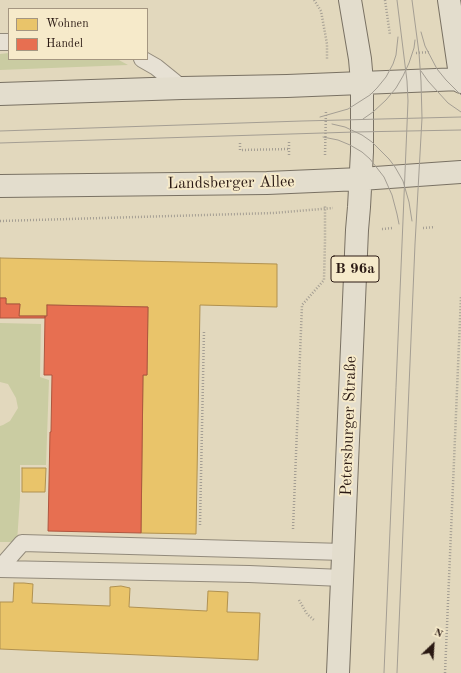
<!DOCTYPE html>
<html>
<head>
<meta charset="utf-8">
<style>
	body { margin:0 }
	#map { position:relative; width:461px; height:673px; overflow:hidden; background:#e2d8bd; font-family:"Old Standard TT",serif }
	canvas { display:block }
	.legend { position:absolute; left:8px; top:8px; width:140px; height:52px; box-sizing:border-box; background:#f6eaca; border:1px solid #a49681; margin:0; padding:5px 7px; list-style:none; font-size:12px; color:#2a1913 }
	.legend li { display:flex; align-items:center; gap:8px; height:20px }
	.legend b { width:20px; border:1px solid #a49681 }
	.north { position:absolute; left:413px; top:625px; width:40px; height:40px; -webkit-text-stroke:3px #f6eaca; paint-order:stroke; rotate:25deg; font-size:11px; font-weight:700; line-height:16px; text-align:center; color:#2a1913 }
	.north::after { content:''; display:block; margin:auto; width:14px; height:18px; background:#2a1913; clip-path:polygon(50% 0,100% 100%,50% 72%,0 100%) }
</style>
</head>
<body>
<div id="map">
<canvas width="461" height="673"></canvas>
<ul class="legend">
<li><b style="height:11px;background:#e9c46a"></b>Wohnen</li>
<li><b style="height:11px;background:#e76f51"></b>Handel</li>
</ul>
<div class="north">N</div>
</div>
<script>
const ctx = document.querySelector('canvas').getContext('2d');
ctx.lineJoin = 'round';
function fillPath(path, color) { ctx.fillStyle = color; ctx.fill(path, 'evenodd'); }
const shape = rows => new Path2D(rows.map(r => 'M' + r).join(''));
function trace(path, color, width, dash) { ctx.strokeStyle = color; ctx.lineWidth = width; ctx.lineCap = dash ? 'butt' : 'round'; ctx.setLineDash(dash || []); ctx.stroke(path); }
function label(font, color, halo, rows, align = 'center') {
  ctx.font = font + ' "Old Standard TT",serif'; ctx.lineWidth = 4; ctx.setLineDash([]); ctx.textBaseline = 'middle'; ctx.strokeStyle = halo; ctx.fillStyle = color; for (const [text, x, y, turn = 0] of rows) {
    ctx.save(); ctx.translate(x, y); ctx.rotate((+turn || 0) * Math.PI / 180); ctx.textAlign = isNaN(turn) ? turn : align; if (halo) ctx.strokeText(text, 0, 0); ctx.fillText(text, 0, 0); ctx.restore();
  }
}
fillPath(shape([
	[9,53,9,59,117,59,128,65,0,70,0,54],
	[0,323,41,324,40,377,49,380,46,465,20,465,20,497,17,542,0,542,0,426,3,425,10,421,18,408,16,398,8,384,0,382]
]), '#cacca2');
const homes = shape([
	[0,258,277,264,277,307,200,305,196,534,141,533,143,375,147,375,148,307,47,305,47,316,19,316,20,304,6,304,6,298,0,298,0,258],
	[22,468,46,468,45,492,22,492,22,468],
	[14,583,24,583,33,584,32,603,110,606,110,587,121,586,130,588,129,607,207,611,208,591,228,592,227,612,260,613,258,660,0,649,0,602,13,602,14,583]
]);
fillPath(homes, '#e9c46a');
trace(homes, '#b09150', 1);
const shops = shape([
	[0,298,6,298,6,304,20,304,19,316,45,316,45,318,0,318,0,298],
	[47,305,148,307,147,375,143,375,141,533,48,531,50,432,51,432,52,375,44,375,45,316,47,316,47,305]
]);
fillPath(shops, '#e76f51');
trace(shops, '#ae553e', 1);
const service = shape([
	[0,42,9,42],
	[142,59,156,67,182,88],
	[0,568,22,543,344,552],
	[0,569,249,574,342,578]
]);
const primary = shape([
	[449,0,461,82],
	[0,94,182,88,287,86,461,79],
	[0,186,267,183,361,179,461,172],
	[338,673,357,230,359,207,362,152,362,82,360,59,350,0]
]);
trace(service, '#928a7b', 18);
trace(primary, '#797163', 24);
trace(shape([
	[314,0,321,11,327,44,327,59],
	[385,0,390,35],
	[416,53,431,52],
	[289,142,289,156],
	[240,143,240,150,289,149],
	[325,155,326,110],
	[0,221,274,213,333,208],
	[423,228,435,227],
	[382,229,393,228],
	[200,525,204,331],
	[293,529,302,305,324,280,325,241,325,206],
	[299,600,307,614,314,620],
	[445,673,461,296]
]), '#a49e93', 2.5, [1, 2]);
trace(service, '#e7e1d4', 16);
trace(primary, '#e3ddcd', 22);
trace(shape([
	[421,32,425,46,437,69,446,80,461,95],
	[421,71,428,81,448,103,461,112],
	[320,117,348,109,370,95,377,88,386,77,393,64,396,55,398,37],
	[363,119,373,112,386,100,396,88,403,76,409,63,414,48,415,40],
	[332,124,345,127,362,135,372,142,389,159,395,167,403,181,409,202,412,221],
	[0,131,302,121,461,117],
	[323,137,338,140,350,145,362,152,370,159,384,177,392,195,397,214,399,224],
	[0,143,355,132,461,130],
	[384,673,408,101,407,81,397,0],
	[397,673,415,244,422,118,421,81,419,53,412,0]
]), '#a49e93', 1);
for (const [x, y, w] of [
	[355,269,48]
]) { const box = new Path2D(); box.roundRect(x - w / 2, y - 13, w, 26, 3); ctx.fillStyle = '#f6eaca'; ctx.fill(box); trace(box, '#2a1913', 1); }
label('bold 15px', '#2a1913', null, [
	["B 96a",355,269]
]);
label('16px', '#2a1913', '#f6eaca', [
	["Landsberger Allee",231,183,-1],
	["Petersburger Straße",349,426,-88]
]);
</script>
</body>
</html>
